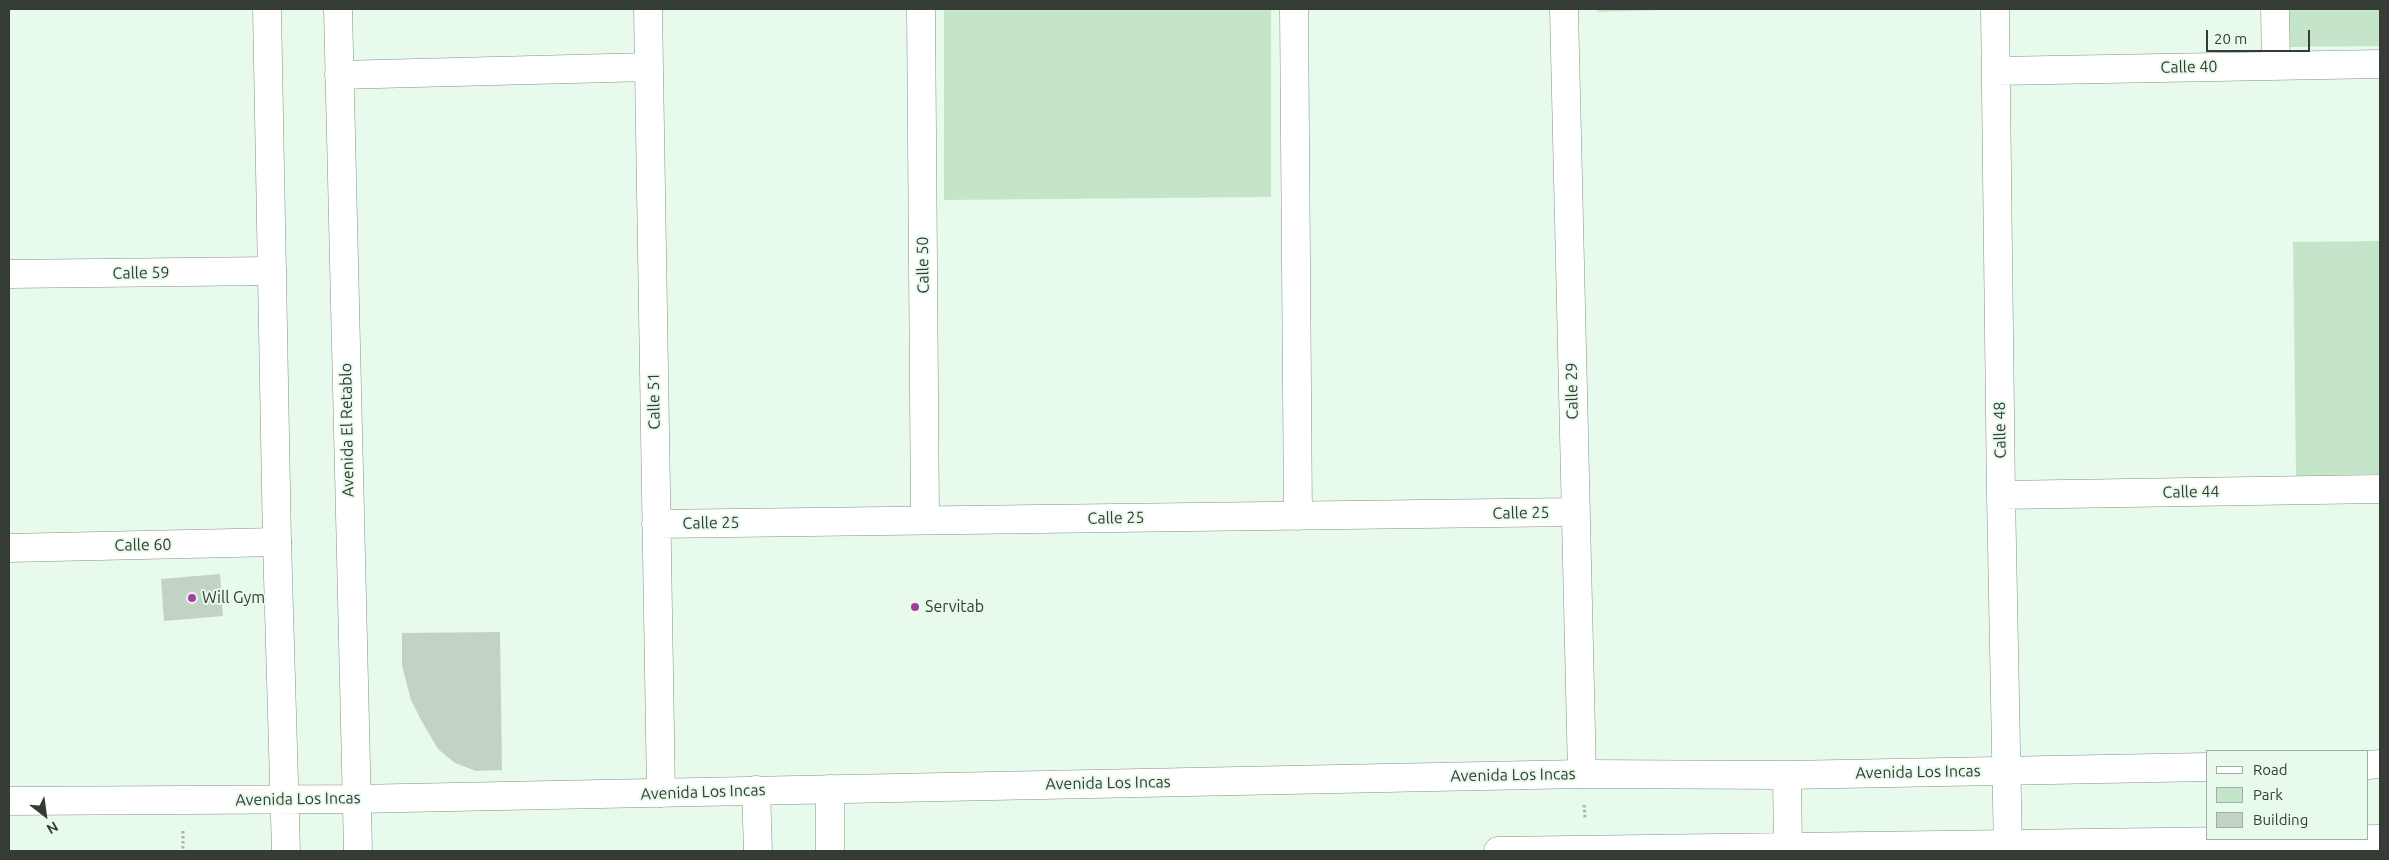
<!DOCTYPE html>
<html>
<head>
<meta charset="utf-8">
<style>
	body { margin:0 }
	#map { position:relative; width:2389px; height:860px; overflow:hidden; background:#e8faeb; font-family:Ubuntu,sans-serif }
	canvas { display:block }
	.frame { position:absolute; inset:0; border:10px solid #353c36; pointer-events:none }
	.legend { position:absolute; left:2206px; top:750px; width:162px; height:90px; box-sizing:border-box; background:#e8faeb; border:1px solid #a0aea3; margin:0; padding:6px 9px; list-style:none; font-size:15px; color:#353c36 }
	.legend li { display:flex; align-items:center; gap:10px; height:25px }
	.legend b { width:25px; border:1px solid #a0aea3 }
	.north { position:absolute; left:20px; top:790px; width:50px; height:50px; -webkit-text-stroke:4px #e8faeb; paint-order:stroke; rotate:150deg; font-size:14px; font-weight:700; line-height:20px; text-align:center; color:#353c36 }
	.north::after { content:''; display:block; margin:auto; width:18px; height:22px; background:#353c36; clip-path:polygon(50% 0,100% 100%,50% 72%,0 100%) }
	.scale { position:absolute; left:2206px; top:30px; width:104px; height:22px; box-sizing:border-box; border:2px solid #353c36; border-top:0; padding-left:6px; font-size:15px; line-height:18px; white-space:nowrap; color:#353c36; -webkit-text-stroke:4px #e8faeb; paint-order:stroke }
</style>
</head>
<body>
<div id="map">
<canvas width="2389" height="860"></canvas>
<div class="frame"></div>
<ul class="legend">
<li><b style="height:6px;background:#fff"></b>Road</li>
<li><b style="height:14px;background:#c5e5ca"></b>Park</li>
<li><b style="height:14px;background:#c2d3c5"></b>Building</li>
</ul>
<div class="north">N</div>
<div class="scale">20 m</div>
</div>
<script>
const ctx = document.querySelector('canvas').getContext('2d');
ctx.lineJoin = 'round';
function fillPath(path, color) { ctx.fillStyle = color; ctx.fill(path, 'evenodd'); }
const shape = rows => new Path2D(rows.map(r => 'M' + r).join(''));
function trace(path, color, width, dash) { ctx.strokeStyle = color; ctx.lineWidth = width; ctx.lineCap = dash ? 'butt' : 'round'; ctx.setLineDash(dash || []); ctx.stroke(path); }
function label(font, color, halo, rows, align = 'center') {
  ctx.font = font + ' Ubuntu,sans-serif'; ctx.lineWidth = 4; ctx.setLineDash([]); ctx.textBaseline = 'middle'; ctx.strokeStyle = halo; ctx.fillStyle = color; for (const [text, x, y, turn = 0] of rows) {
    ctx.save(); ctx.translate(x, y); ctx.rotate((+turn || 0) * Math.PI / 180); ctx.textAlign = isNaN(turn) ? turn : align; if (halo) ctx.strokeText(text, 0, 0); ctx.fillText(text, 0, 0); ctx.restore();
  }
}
fillPath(shape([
	[944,9,1271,9,1271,197,944,200],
	[1597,9,1703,9,1597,12],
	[2287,9,2380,9,2380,46,2287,47],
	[2380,241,2380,474,2296,476,2293,242]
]), '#c5e5ca');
fillPath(shape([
	[220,574,223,616,164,621,161,579],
	[500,632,502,770,476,771,455,763,438,749,421,720,411,700,402,666,402,633]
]), '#c2d3c5');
const minor = shape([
	[648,9,661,793],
	[921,9,925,520],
	[1294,9,1298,516],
	[1564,9,1582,774],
	[1995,9,2001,495,2008,851],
	[2275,9,2276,66],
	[1997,71,2380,64],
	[339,75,649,67],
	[9,274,272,271],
	[2001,495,2380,489],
	[656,524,1575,512],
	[9,548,277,542],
	[830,789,830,851],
	[756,790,758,851]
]);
const secondary = shape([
	[267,9,277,542,286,851],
	[338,9,358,851],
	[2368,765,2380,764],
	[1787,775,1788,849],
	[9,801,355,799,1582,774,1787,775,2208,767],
	[1498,851,2380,839]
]);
trace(minor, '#829284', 29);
trace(secondary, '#829284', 29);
trace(shape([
	[1584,805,1585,818],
	[183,831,183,851]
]), '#a8b6aa', 3, [2.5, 2.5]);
trace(minor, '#fff', 28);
trace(secondary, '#fff', 28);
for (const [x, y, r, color] of [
	[192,598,5,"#a53d9f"],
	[915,607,5,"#a53d9f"]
]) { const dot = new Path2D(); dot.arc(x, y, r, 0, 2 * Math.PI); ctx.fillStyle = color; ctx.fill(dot); trace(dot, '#e8faeb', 2); }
label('16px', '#353c36', '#e8faeb', [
	["Calle 40",2189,67,-1],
	["Calle 50",923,265,-91],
	["Calle 59",141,273,-1],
	["Calle 29",1572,391,-91],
	["Calle 51",654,401,-91],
	["Avenida El Retablo",347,430,-91],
	["Calle 48",2000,430,-91],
	["Calle 44",2191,492,-1],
	["Calle 25",1521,513,-1],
	["Calle 25",1116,518,-1],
	["Calle 25",711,523,-1],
	["Calle 60",143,545,-1],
	["Avenida Los Incas",1918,772,-1],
	["Avenida Los Incas",1513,775,-1],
	["Avenida Los Incas",1108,783,-1],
	["Avenida Los Incas",703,792,-2],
	["Avenida Los Incas",298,799,-1]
]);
label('16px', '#353c36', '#e8faeb', [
	["Will Gym",202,598],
	["Servitab",925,607]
], 'left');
</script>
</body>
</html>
